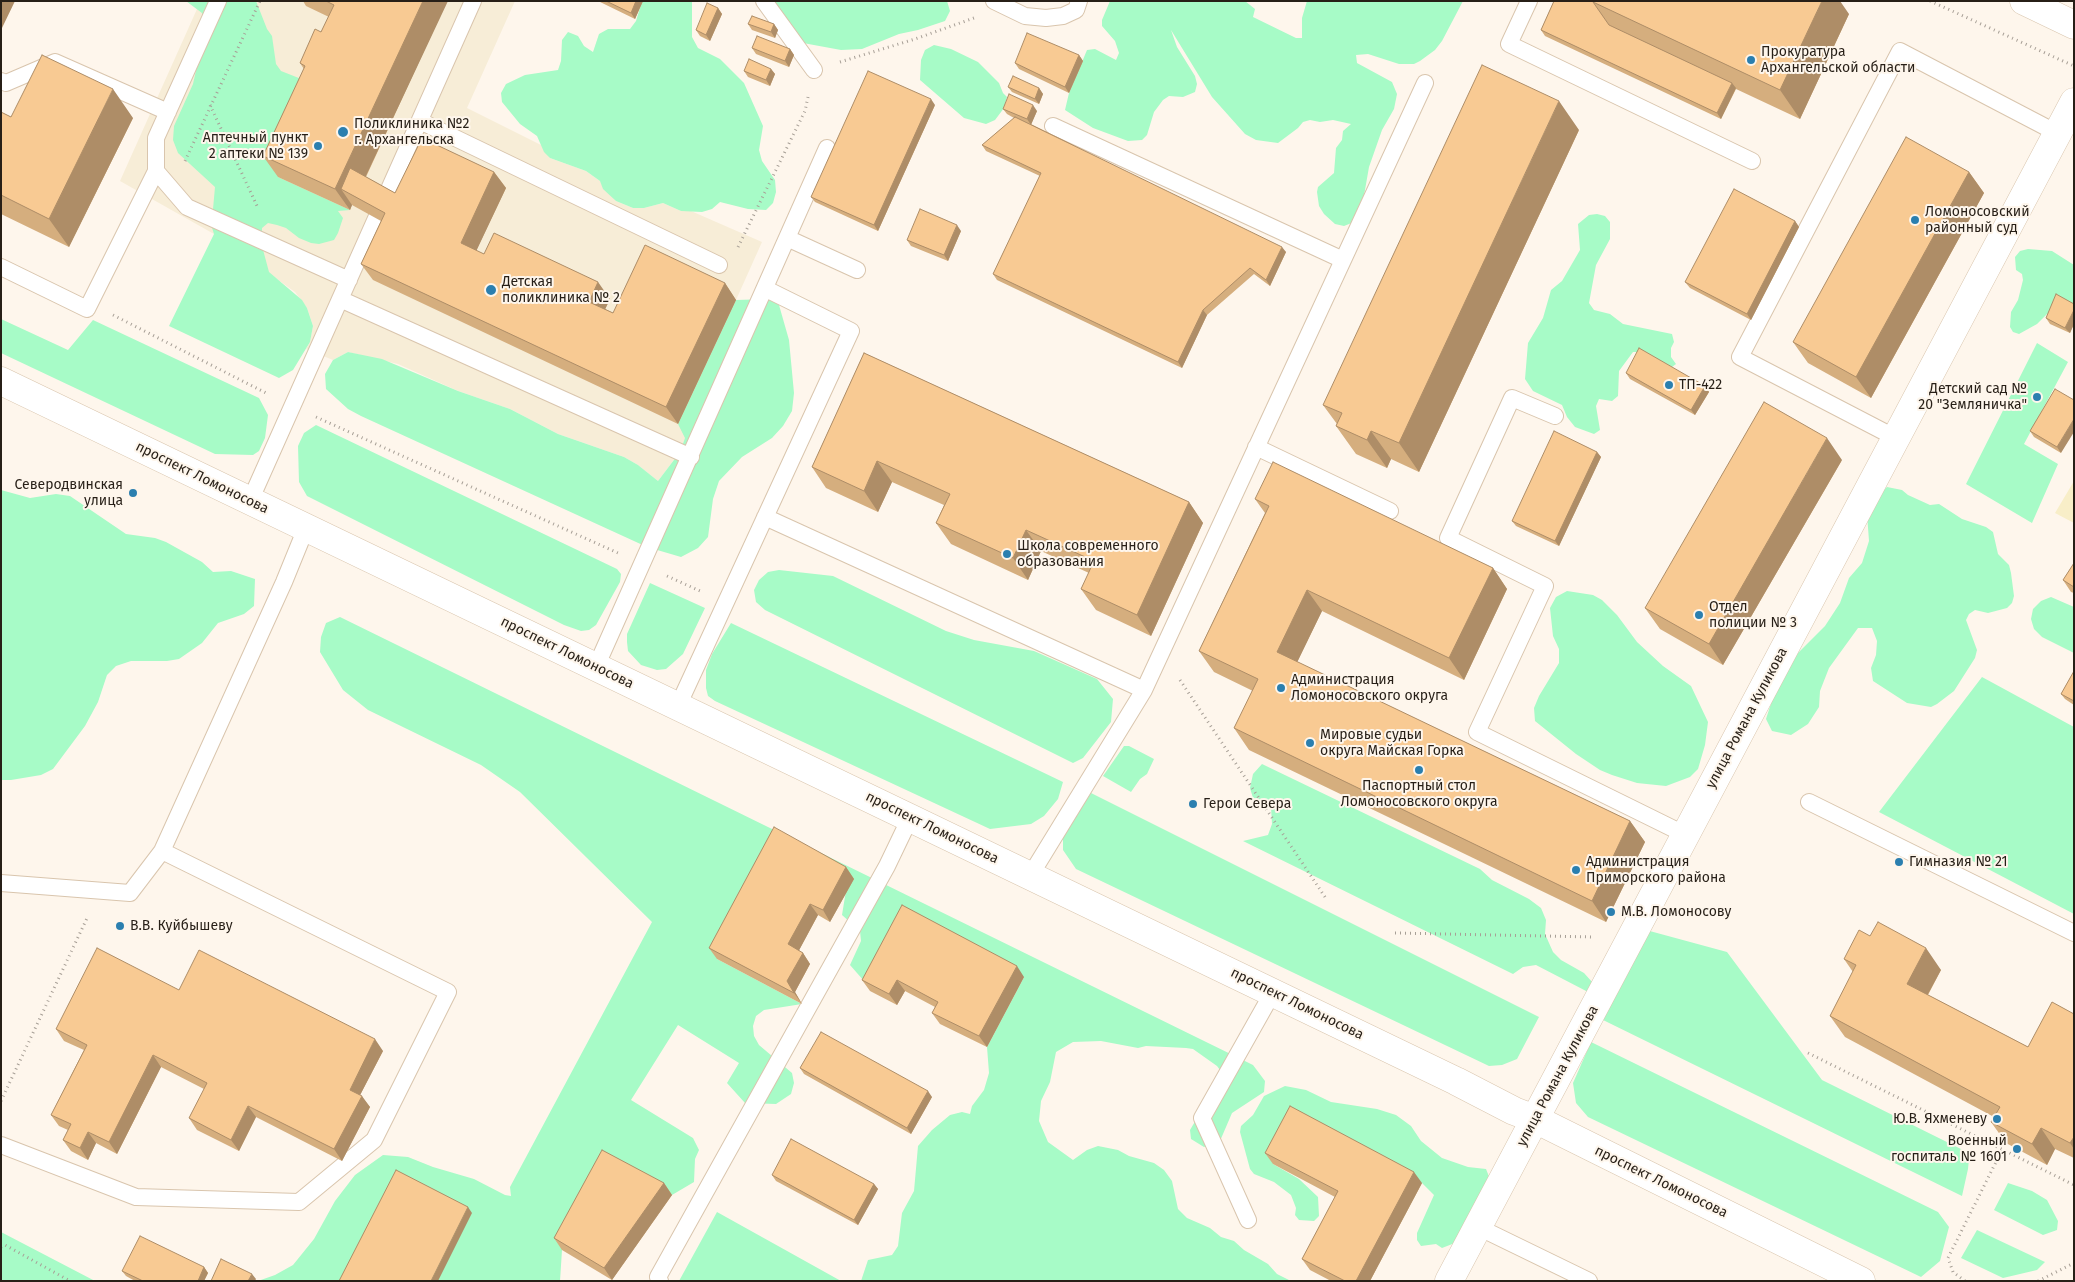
<!DOCTYPE html>
<html>
<head>
<meta charset="utf-8">
<style>
	body { margin:0 }
	#map { position:relative; width:2075px; height:1282px; overflow:hidden; background:#fef6ec; font-family:"Fira Sans",sans-serif }
	canvas { display:block }
	.frame { position:absolute; inset:0; border:2px solid #271f17; pointer-events:none }
</style>
</head>
<body>
<div id="map">
<canvas width="2075" height="1282"></canvas>
<div class="frame"></div>
</div>
<script>
const ctx = document.querySelector('canvas').getContext('2d');
ctx.lineJoin = 'round';
function fillPath(path, color) { ctx.fillStyle = color; ctx.fill(path, 'evenodd'); }
const shape = rows => new Path2D(rows.map(r => 'M' + r).join(''));
function trace(path, color, width, dash) { ctx.strokeStyle = color; ctx.lineWidth = width; ctx.lineCap = dash ? 'butt' : 'round'; ctx.setLineDash(dash || []); ctx.stroke(path); }
function label(font, color, halo, rows, align = 'center') {
  ctx.font = font + ' "Fira Sans",sans-serif'; ctx.lineWidth = 4; ctx.setLineDash([]); ctx.textBaseline = 'middle'; ctx.strokeStyle = halo; ctx.fillStyle = color; for (const [text, x, y, turn = 0] of rows) {
    ctx.save(); ctx.translate(x, y); ctx.rotate((+turn || 0) * Math.PI / 180); ctx.textAlign = isNaN(turn) ? turn : align; if (halo) ctx.strokeText(text, 0, 0); ctx.fillText(text, 0, 0); ctx.restore();
  }
}
fillPath(shape([
	[186,1,515,1,467,108,541,145,550,158,586,171,600,181,616,201,633,208,644,208,663,203,681,211,691,211,762,242,736,300,680,452,658,481,638,465,624,457,558,434,510,409,458,391,398,364,348,352,333,360,306,349,310,342,313,326,307,308,295,292,214,234,120,181,197,9]
]), '#f7edd7');
fillPath(shape([
	[186,1,256,1,267,29,272,36,276,64,281,71,314,84,278,177,350,210,338,211,343,218,338,233,334,240,319,244,311,243,299,238,286,228,277,225,268,223,262,228,262,246,269,272,302,300,307,308,313,326,310,342,293,370,279,378,169,326,214,234,208,215,213,209,215,187,178,153,173,140,174,126,193,84,206,26,202,13],
	[642,1,692,1,692,37,698,48,720,59,744,83,763,126,759,150,762,161,775,180,776,192,773,203,766,210,748,209,720,202,712,209,702,212,681,211,663,203,644,208,633,208,616,201,603,189,600,181,586,171,550,158,544,152,537,136,520,124,502,102,501,93,506,84,525,75,558,70,561,61,562,40,568,32,578,36,584,46,593,52,599,34,608,29,630,29,636,21],
	[774,1,947,1,950,11,945,21,918,30,899,34,862,49,841,50,803,43],
	[1110,1,1245,1,1255,9,1253,17,1296,38,1302,38,1302,18,1307,1,1463,1,1442,41,1435,50,1420,61,1414,64,1399,64,1368,54,1356,55,1357,63,1392,82,1397,94,1394,109,1382,130,1369,167,1362,207,1354,222,1344,226,1335,224,1324,214,1319,206,1317,192,1318,187,1334,173,1336,148,1342,140,1343,131,1351,124,1333,120,1320,122,1310,120,1303,122,1298,128,1278,143,1256,140,1245,134,1212,97,1171,30,1177,47,1195,76,1197,84,1195,92,1183,97,1169,96,1163,100,1154,112,1147,135,1142,140,1128,141,1093,128,1065,110,1069,93,1087,50,1095,49,1116,60,1119,53,1115,41,1102,26,1102,20],
	[934,45,951,49,978,62,999,83,1003,93,1007,97,1004,108,995,120,986,124,964,118,920,80,921,60,925,50],
	[1597,214,1605,216,1610,222,1610,239,1596,265,1589,303,1594,310,1610,314,1623,324,1672,334,1674,342,1671,348,1671,357,1676,364,1672,367,1644,352,1633,352,1619,371,1618,396,1612,401,1599,399,1596,406,1600,430,1594,434,1575,427,1567,417,1562,405,1533,391,1525,379,1528,343,1543,318,1551,290,1562,281,1580,250,1578,224,1589,215],
	[2028,249,2052,251,2074,265,2074,301,2072,305,2047,314,2037,324,2019,334,2013,332,2010,327,2011,312,2018,300,2023,280,2022,274,2016,270,2015,257,2020,251],
	[770,299,779,305,789,340,794,393,792,411,783,426,772,438,742,457,719,481,713,499,708,537,698,548,681,557,647,547,361,416,348,409,326,389,325,374,333,360,348,352,382,359,458,391,510,409,558,434,624,457,638,465,658,481,680,452,685,438,678,424,736,300],
	[1,319,68,350,93,320,259,398,268,415,265,438,259,451,253,455,215,454,1,353],
	[2037,343,2068,362,2024,444,2058,464,2032,523,1966,484],
	[316,425,617,569,621,574,620,582,596,625,589,630,581,631,564,625,307,496,299,482,298,446,304,433],
	[1887,487,1902,490,1908,495,1930,505,1939,504,1962,519,1986,527,1993,532,1998,554,2009,565,2011,573,2014,596,2012,603,2007,608,1988,613,1975,610,1969,614,1966,620,1977,650,1975,658,1954,691,1937,704,1931,707,1907,703,1873,681,1871,668,1876,655,1877,641,1872,628,1858,628,1829,668,1820,691,1819,707,1808,724,1791,735,1772,731,1766,719,1776,688,1798,653,1825,626,1840,603,1849,578,1862,563,1869,541,1867,514,1877,496],
	[1,490,30,498,56,494,70,496,126,534,155,538,166,542,202,562,213,572,231,571,255,579,254,606,244,614,218,623,202,643,179,659,167,661,131,661,116,666,107,675,98,702,85,726,53,769,41,775,11,780,1,780],
	[779,570,833,576,946,631,974,640,1034,651,1097,679,1113,699,1111,722,1083,758,1073,763,765,610,756,602,754,590,759,580,768,572],
	[650,583,705,608,683,654,666,669,657,670,641,665,628,651,627,642,627,634],
	[1567,591,1593,595,1602,600,1617,615,1637,642,1663,666,1691,686,1708,722,1705,745,1698,769,1690,777,1666,786,1637,783,1612,775,1600,770,1576,754,1535,721,1534,708,1539,696,1559,663,1559,649,1553,636,1550,608,1556,597],
	[2051,597,2074,607,2074,653,2042,637,2034,629,2031,619,2033,609,2041,601],
	[340,617,1253,1065,1265,1081,1264,1092,1232,1113,1220,1141,1204,1147,1191,1139,1190,1130,1223,1074,1217,1066,1193,1049,1186,1048,1146,1046,1138,1048,1101,1041,1073,1042,1056,1052,1050,1082,1041,1101,1039,1121,1048,1142,1073,1160,1087,1150,1098,1146,1118,1150,1129,1156,1154,1163,1164,1170,1172,1181,1178,1209,1187,1218,1210,1228,1221,1237,1234,1241,1244,1250,1268,1264,1277,1274,1291,1281,861,1281,868,1260,892,1255,898,1246,902,1213,914,1191,918,1146,932,1130,950,1115,962,1112,970,1114,972,1106,984,1090,989,1073,987,1047,1024,977,871,989,850,965,861,941,860,931,842,915,849,872,782,838,717,959,802,1004,764,1010,756,1016,753,1026,754,1036,759,1045,792,1073,794,1083,791,1094,776,1104,745,1103,727,1083,739,1063,678,1025,631,1100,693,1138,699,1150,695,1159,694,1182,672,1195,610,1161,562,1250,560,1281,258,1281,275,1275,293,1265,314,1239,335,1201,355,1175,383,1155,408,1157,433,1167,474,1179,505,1195,511,1196,510,1187,652,922,520,792,481,765,368,710,343,690,320,652,321,637,326,623],
	[731,623,1063,782,1058,799,1044,816,1031,824,990,829,715,701,708,696,706,688,706,670,712,654],
	[1982,677,2074,727,2074,914,1879,812],
	[1124,746,1129,746,1154,759,1147,774,1140,779,1131,792,1103,776],
	[1262,764,1480,869,1492,880,1529,899,1541,908,1546,920,1545,934,1553,952,1561,960,1584,973,1593,983,1588,992,1536,965,1523,967,1513,974,1243,841,1268,835,1272,824,1271,807,1268,804,1253,798,1250,788,1253,774],
	[1091,793,1539,1017,1517,1059,1502,1065,1489,1066,1076,869,1063,850,1063,836],
	[1646,930,1727,952,1822,1080,1965,1151,1969,1159,1968,1169,1962,1196,1603,1020],
	[1591,1042,1938,1212,1949,1227,1940,1261,1921,1277,1588,1117,1576,1103,1573,1083],
	[1285,1086,1306,1090,1331,1102,1377,1109,1396,1115,1411,1126,1421,1141,1442,1158,1468,1167,1486,1169,1492,1184,1460,1241,1442,1248,1436,1244,1421,1246,1417,1240,1417,1233,1434,1195,1422,1183,1298,1118,1273,1164,1299,1179,1318,1197,1319,1216,1314,1221,1299,1220,1295,1215,1296,1208,1291,1195,1274,1182,1254,1174,1250,1169,1240,1132,1241,1126,1253,1115,1264,1096],
	[2008,1183,2032,1191,2047,1200,2058,1221,2057,1230,2043,1235,1994,1210],
	[717,1212,841,1281,679,1281],
	[1977,1230,2045,1262,2037,1270,2003,1278,1961,1258],
	[1,1232,95,1281,1,1281]
]), '#a7fbc7');
fillPath(shape([
	[2074,481,2074,523,2055,513]
]), '#f8eec8');
const service = shape([
	[218,1,156,138,156,171,187,207,349,280],
	[764,1,814,70],
	[994,1,1025,16,1046,18,1063,16,1076,10,1079,1],
	[1529,1,1509,44,1752,161],
	[1,81,6,83,55,62,168,112],
	[420,121,719,265],
	[1053,126,1343,260],
	[787,238,857,270],
	[1,267,87,309,156,171],
	[340,299,691,457],
	[1555,416,1512,398,1448,538,1545,586,1477,732,1686,835],
	[1896,438,1740,357,1900,51,2057,133],
	[1256,447,1390,511],
	[250,501,473,1],
	[765,517,1144,690],
	[596,667,827,148],
	[678,706,851,331,766,289],
	[1809,802,2074,933],
	[1030,876,1144,690,1425,83],
	[1,883,130,893,162,851,284,582,306,528],
	[1,1145,136,1197,299,1202,374,1140,448,992,162,851],
	[1248,1220,1202,1118,1273,992],
	[1478,1227,1589,1281],
	[660,1281,658,1277,887,866,910,818]
]);
const minor = shape([
	[2024,1,2074,25],
	[1449,1281,2074,102]
]);
const primary = shape([
	[1,381,910,818,1456,1081,1514,1111,1535,1119,1861,1281]
]);
trace(service, '#d9c5ad', 18);
trace(minor, '#d9c5ad', 29);
trace(primary, '#d9c5ad', 29);
trace(shape([
	[1930,1,2074,66],
	[840,62,915,39,974,18],
	[210,105,258,208],
	[185,161,260,1],
	[738,247,805,111,808,97],
	[113,315,268,394],
	[316,417,618,553],
	[667,576,700,591],
	[1180,680,1327,900],
	[1395,933,1594,937],
	[1808,1053,2074,1185],
	[1,1101,88,916],
	[1,1247,5,1245,70,1281],
	[1965,1281,1953,1272,1948,1258,2002,1150],
	[2038,1281,2072,1264]
]), '#a79f96', 3, [1, 4]);
trace(service, '#fff', 16);
trace(minor, '#fff', 28);
trace(primary, '#fff', 28);
fillPath(shape([
	[303,1,447,1,366,177,395,193,494,172,506,188,476,251,484,254,610,299,605,309,613,313,725,283,736,300,678,424,373,280,361,264,381,221,352,205,350,210,278,177,263,156,304,69,300,63,321,32,329,17,306,6],
	[598,1,643,1,635,19],
	[1554,1,1849,14,1800,119,1736,89,1721,119,1545,36,1541,30],
	[718,8,722,14,710,41,700,36,696,30],
	[748,24,774,24,778,30,775,38,752,30],
	[752,48,790,49,794,55,789,67,756,54],
	[1079,55,1083,61,1069,93,1019,69,1015,63],
	[771,69,775,74,770,86,748,77,744,71],
	[1008,87,1039,88,1043,94,1039,104,1012,92],
	[935,105,878,231,815,202,811,197],
	[1003,109,1037,111,1031,124,1286,252,1270,286,1254,274,1207,315,1182,368,997,280,993,274,1040,176,986,151,982,145,1014,118,1007,114],
	[1,112,11,117,133,118,69,247,1,214],
	[1579,130,1419,472,1391,459,1387,468,1356,454,1336,426,1337,424,1323,405],
	[1969,172,1984,193,1871,398,1808,363,1793,342],
	[1795,221,1799,227,1751,320,1690,288,1685,282],
	[961,231,948,261,911,246,907,240],
	[2074,304,2074,324,2070,333,2050,324,2046,318],
	[864,353,1189,502,1203,523,1151,636,1096,610,1081,589,1089,573,1041,551,1028,580,951,544,936,523,944,505,892,482,878,512,826,488,812,467],
	[1626,373,1705,386,1709,392,1695,415,1630,379],
	[2055,389,2061,453,2034,437,2030,431],
	[1597,452,1601,457,1559,546,1516,526,1512,521],
	[1842,460,1723,665,1660,629,1645,608],
	[1255,499,1493,568,1507,589,1464,680,1322,611,1297,662,1630,821,1645,842,1606,922,1249,750,1234,728,1253,691,1214,672,1199,651,1265,513],
	[2074,563,2074,593,2071,592,2063,580],
	[2074,671,2074,705,2065,699,2061,694],
	[846,867,854,879,830,922,818,915,799,950,803,953,810,964,795,992,802,1004,717,959,709,948],
	[1870,936,1941,970,1928,995,2028,1047,2074,1014,2074,1158,2055,1149,2047,1165,2006,1143,1991,1122,1994,1117,1845,1037,1830,1016,1853,972,1844,959],
	[1024,977,987,1047,940,1024,932,1013,935,1007,905,991,897,1005,870,991,862,980],
	[179,990,383,1051,360,1095,370,1107,342,1161,256,1117,239,1151,197,1130,189,1118,204,1089,161,1067,117,1154,96,1143,88,1160,71,1151,63,1140,68,1130,59,1126,51,1115,84,1050,64,1041,56,1029],
	[800,1068,932,1097,911,1134,804,1074],
	[1265,1153,1422,1183,1370,1281,1331,1281,1310,1270,1302,1259,1335,1197,1273,1164],
	[772,1175,874,1184,878,1189,858,1225,776,1181],
	[664,1183,672,1195,612,1280,562,1250,554,1238],
	[204,1267,208,1273,204,1281,135,1281,126,1276,122,1271]
]), '#d5ae7e');
fillPath(shape([
	[1,1,15,1,2,28,1,27],
	[423,1,448,1,356,197,341,189,352,205,350,210,335,189],
	[636,1,643,1,635,19,631,13],
	[1822,1,1840,1,1849,14,1800,119,1780,90],
	[718,8,722,14,710,41,706,35],
	[774,24,778,30,775,38,771,32],
	[790,49,794,55,789,67,785,61],
	[1079,55,1083,61,1069,93,1065,87],
	[771,69,775,74,770,86,766,80],
	[1732,83,1736,88,1721,119,1717,113],
	[1039,88,1043,94,1039,104,1035,99],
	[113,89,133,118,69,247,49,219],
	[931,99,935,105,878,231,874,225],
	[1559,101,1579,130,1419,472,1399,443],
	[1033,105,1037,111,1031,125,1027,119],
	[494,172,506,188,472,260,461,243],
	[1969,172,1984,193,1871,398,1856,377],
	[1795,221,1799,227,1751,320,1747,314],
	[957,225,961,231,948,261,944,255],
	[1282,247,1286,252,1270,286,1266,280],
	[598,282,610,299,601,318,589,302],
	[725,283,736,300,678,424,666,407],
	[1203,310,1207,315,1182,368,1178,362],
	[2074,310,2074,324,2070,333,2065,328],
	[1705,386,1709,392,1695,415,1691,410],
	[2074,419,2074,432,2061,453,2057,447],
	[1371,431,1391,459,1387,468,1367,440],
	[1827,438,1842,460,1723,665,1709,644],
	[1597,452,1601,457,1559,546,1555,541],
	[877,461,892,482,878,512,864,491],
	[1189,502,1203,523,1151,636,1137,615],
	[1026,530,1041,551,1028,580,1013,558],
	[1493,568,1507,589,1464,680,1449,658],
	[1307,590,1322,611,1292,673,1277,652],
	[1630,821,1645,842,1606,922,1592,901],
	[846,867,854,879,830,922,823,910],
	[810,904,818,915,796,956,788,944],
	[1926,948,1941,970,1922,1005,1907,984],
	[803,953,810,964,795,992,802,1004,794,993,787,981],
	[1017,966,1024,977,987,1047,979,1036],
	[897,980,905,991,897,1005,889,994],
	[375,1039,383,1051,357,1101,350,1090],
	[153,1055,161,1067,117,1154,109,1142],
	[928,1091,932,1097,911,1134,907,1128],
	[362,1096,370,1107,342,1161,334,1149],
	[248,1106,256,1117,239,1151,231,1140],
	[2041,1128,2055,1149,2047,1165,2032,1144],
	[88,1132,96,1143,88,1160,80,1148],
	[2074,1137,2074,1149,2070,1143],
	[1414,1172,1422,1183,1370,1281,1356,1281],
	[664,1183,672,1195,612,1280,604,1268],
	[874,1184,878,1189,858,1225,854,1220],
	[468,1207,472,1213,438,1281,431,1281],
	[204,1267,208,1273,204,1281,198,1281],
	[252,1274,256,1279,255,1281,248,1281]
]), '#ae8d67');
const building = shape([
	[326,1,423,1,335,189,263,156,305,66,300,63,315,29,321,32,334,5,326,1],
	[606,1,636,1,631,13,606,1],
	[1554,1,1594,1,1593,2,1609,25,1732,83,1717,113,1541,30,1554,1],
	[1594,1,1822,1,1780,90,1593,2,1594,1],
	[707,3,718,8,706,35,696,30,707,3],
	[752,16,774,24,771,32,748,24,752,16],
	[1027,33,1079,55,1065,87,1015,63,1027,33],
	[757,36,790,49,785,61,752,48,757,36],
	[42,55,113,89,49,219,1,195,1,112,11,117,42,55],
	[749,59,771,69,766,80,744,71,749,59],
	[1482,65,1559,101,1399,443,1371,431,1367,440,1336,426,1342,413,1323,405,1482,65],
	[868,71,931,99,874,225,811,197,868,71],
	[1013,76,1039,88,1035,99,1008,87,1013,76],
	[1009,94,1033,105,1027,119,1003,109,1009,94],
	[1015,117,1282,247,1266,280,1250,268,1203,310,1178,362,993,274,1041,173,982,145,1015,117],
	[1906,137,1969,172,1856,377,1793,342,1906,137],
	[422,138,494,172,461,243,484,254,494,233,598,282,589,302,613,313,645,245,725,283,666,407,361,264,385,213,341,189,350,168,395,193,422,138],
	[1734,189,1795,221,1747,314,1685,282,1734,189],
	[920,209,957,225,944,255,907,240,920,209],
	[2056,294,2074,304,2074,310,2065,328,2046,318,2056,294],
	[1639,348,1705,386,1691,410,1626,373,1639,348],
	[864,353,1189,502,1137,615,1081,589,1094,561,1026,530,1013,558,936,523,950,494,877,461,864,491,812,467,864,353],
	[2055,389,2074,400,2074,419,2057,447,2030,431,2055,389],
	[1764,402,1827,438,1709,644,1645,608,1764,402],
	[1554,431,1597,452,1555,541,1512,521,1554,431],
	[1273,462,1493,568,1449,658,1307,590,1277,652,1630,821,1592,901,1234,728,1258,679,1199,651,1269,506,1255,499,1273,462],
	[2074,563,2074,587,2063,580,2074,563],
	[2074,671,2074,701,2061,694,2074,671],
	[774,827,846,867,823,910,810,904,788,944,803,953,787,981,794,993,709,948,774,827],
	[902,905,1017,966,979,1036,932,1013,938,1002,897,980,889,994,862,980,902,905],
	[1878,922,1926,948,1907,984,2028,1047,2052,1002,2074,1014,2074,1137,2070,1143,2041,1128,2032,1144,1991,1122,2000,1107,1830,1016,1856,965,1844,959,1859,930,1870,936,1878,922],
	[97,948,179,990,199,950,375,1039,350,1090,362,1096,334,1149,248,1106,231,1140,189,1118,207,1083,153,1055,109,1142,88,1132,80,1148,63,1140,71,1124,51,1115,87,1045,56,1029,97,948],
	[821,1032,928,1091,907,1128,800,1068,821,1032],
	[1290,1106,1414,1172,1356,1281,1345,1281,1302,1259,1338,1191,1265,1153,1290,1106],
	[791,1139,874,1184,854,1220,772,1175,791,1139],
	[602,1150,664,1183,604,1268,554,1238,602,1150],
	[396,1170,468,1207,431,1281,339,1281,396,1170],
	[140,1236,204,1267,198,1281,143,1281,122,1271,140,1236],
	[221,1259,252,1274,248,1281,211,1281,221,1259]
]);
fillPath(building, '#f8ca93');
trace(building, '#ae8d67', 1);
for (const [x, y, r, color] of [
	[1751,60,5,"#2b7faf"],
	[343,132,6,"#2b7faf"],
	[318,146,5,"#2b7faf"],
	[1915,220,5,"#2b7faf"],
	[491,290,6,"#2b7faf"],
	[1669,385,5,"#2b7faf"],
	[2037,397,5,"#2b7faf"],
	[133,493,5,"#2b7faf"],
	[1007,554,5,"#2b7faf"],
	[1699,615,5,"#2b7faf"],
	[1281,688,5,"#2b7faf"],
	[1310,743,5,"#2b7faf"],
	[1419,770,5,"#2b7faf"],
	[1193,804,5,"#2b7faf"],
	[1899,862,5,"#2b7faf"],
	[1576,870,5,"#2b7faf"],
	[1611,912,5,"#2b7faf"],
	[120,926,5,"#2b7faf"],
	[1997,1119,5,"#2b7faf"],
	[2017,1149,5,"#2b7faf"]
]) { const dot = new Path2D(); dot.arc(x, y, r, 0, 2 * Math.PI); ctx.fillStyle = color; ctx.fill(dot); trace(dot, '#fef6ec', 2); }
label('14px', '#271f17', '#fef6ec', [
	["Прокуратура",1761,52],
	["Архангельской области",1761,68],
	["Поликлиника №2",354,124],
	["г. Архангельска",354,140],
	["Аптечный пункт",308,138,"right"],
	["2 аптеки № 139",308,154,"right"],
	["Ломоносовский",1925,212],
	["районный cуд",1925,228],
	["Детская",502,282],
	["поликлиника № 2",502,298],
	["ТП-422",1679,385],
	["Детский сад №",2027,389,"right"],
	["20 \"Земляничка\"",2027,405,"right"],
	["Северодвинская",123,485,"right"],
	["улица",123,501,"right"],
	["Школа современного",1017,546],
	["образования",1017,562],
	["Отдел",1709,607],
	["полиции № 3",1709,623],
	["Администрация",1291,680],
	["Ломоносовского округа",1291,696],
	["Мировые судьи",1320,735],
	["округа Майская Горка",1320,751],
	["Паспортный стол",1419,786,"center"],
	["Ломоносовского округа",1419,802,"center"],
	["Герои Севера",1203,804],
	["Администрация",1586,862],
	["Приморского района",1586,878],
	["Гимназия № 21",1909,862],
	["М.В. Ломоносову",1621,912],
	["В.В. Куйбышеву",130,926],
	["Ю.В. Яхменеву",1987,1119,"right"],
	["Военный",2007,1141,"right"],
	["госпиталь № 1601",2007,1157,"right"]
], 'left');
label('14px', '#271f17', '#fef6ec', [
	["проспект Ломоносова",202,478,26],
	["проспект Ломоносова",567,653,26],
	["улица Романа Куликова",1747,718,-62],
	["проспект Ломоносова",932,828,26],
	["проспект Ломоносова",1297,1004,26],
	["улица Романа Куликова",1558,1076,-62],
	["проспект Ломоносова",1661,1182,26]
]);
</script>
</body>
</html>
